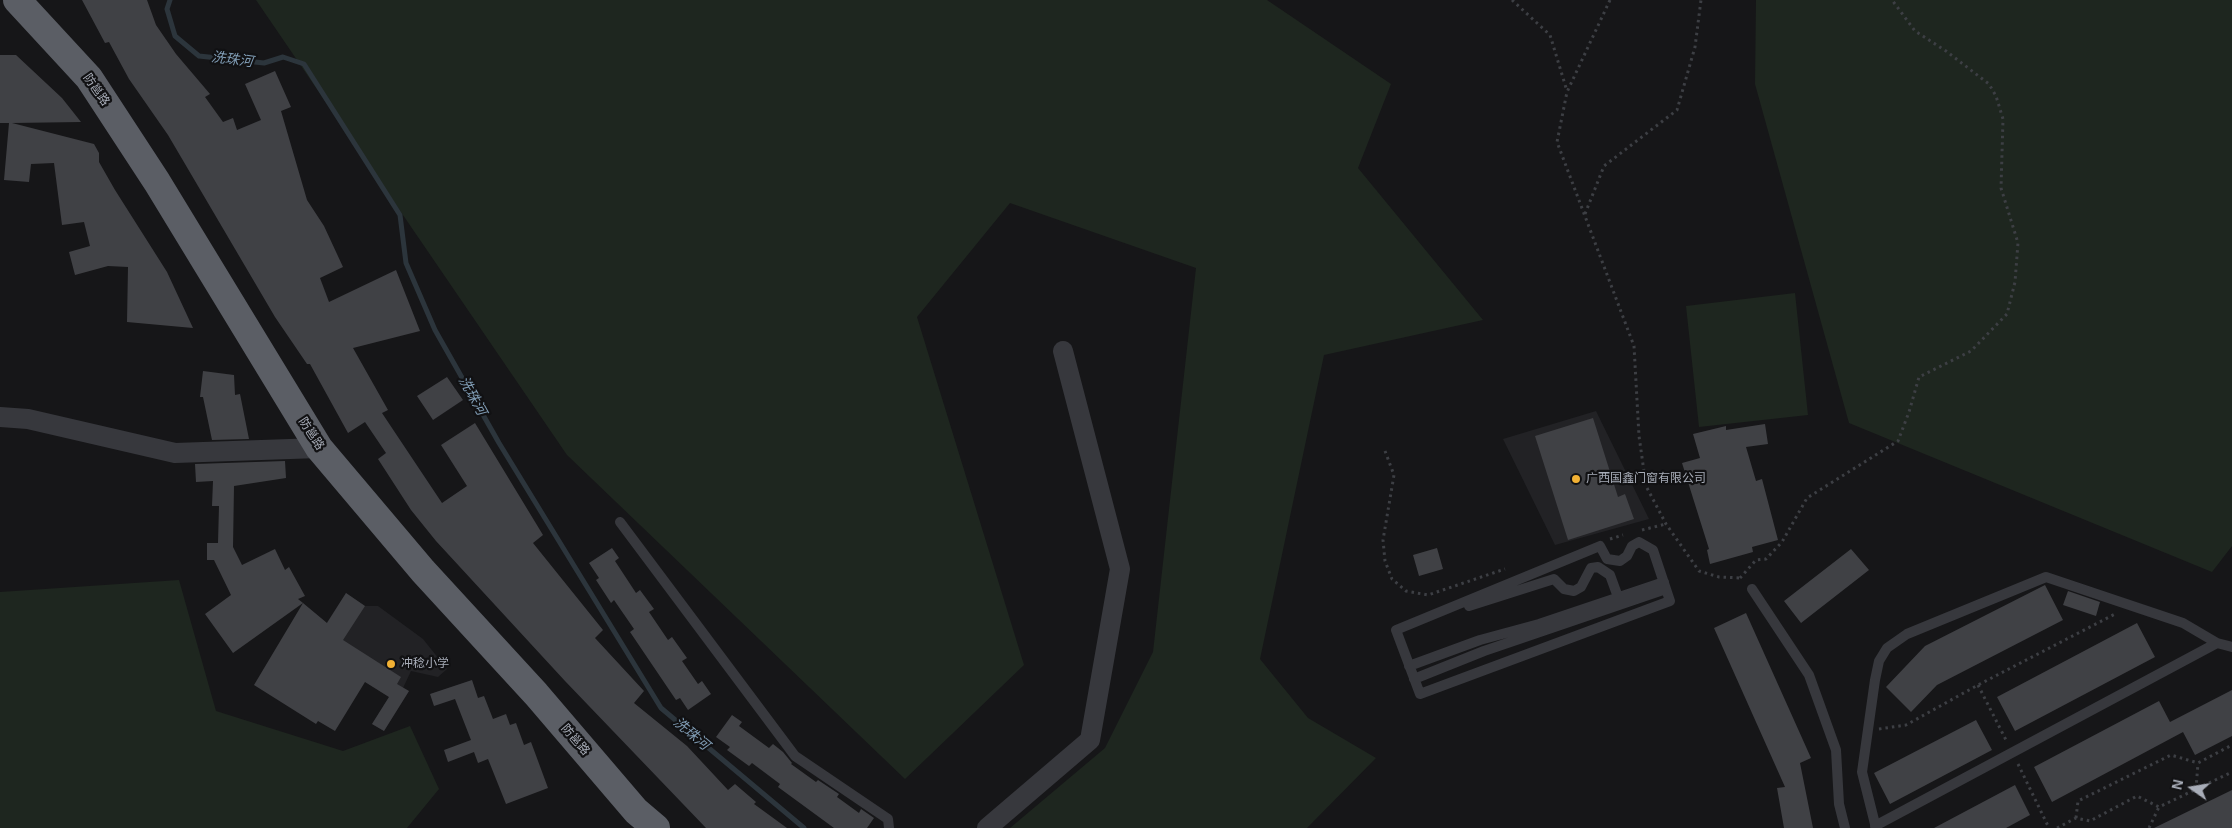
<!DOCTYPE html>
<html>
<head>
<meta charset="utf-8">
<style>
	body { margin:0 }
	#map { position:relative; width:2232px; height:828px; overflow:hidden; background:#161618; font-family:Arial,sans-serif }
	canvas { display:block }
	.north { position:absolute; left:2167px; top:763px; width:50px; height:50px; -webkit-text-stroke:4px #111113; paint-order:stroke; rotate:283deg; font-size:14px; font-weight:700; line-height:20px; text-align:center; color:#a8adb8 }
	.north::after { content:''; display:block; margin:auto; width:18px; height:22px; background:#a8adb8; clip-path:polygon(50% 0,100% 100%,50% 72%,0 100%) }
</style>
</head>
<body>
<div id="map">
<canvas width="2232" height="828"></canvas>
<div class="north">N</div>
</div>
<script>
const ctx = document.querySelector('canvas').getContext('2d');
ctx.lineJoin = 'round';
function fillPath(path, color) { ctx.fillStyle = color; ctx.fill(path, 'evenodd'); }
const shape = rows => new Path2D(rows.map(r => 'M' + r).join(''));
function trace(path, color, width, dash) { ctx.strokeStyle = color; ctx.lineWidth = width; ctx.lineCap = dash ? 'butt' : 'round'; ctx.setLineDash(dash || []); ctx.stroke(path); }
function label(font, color, halo, rows, align = 'center') {
  ctx.font = font + ' Arial,"Noto Sans SC",sans-serif'; ctx.lineWidth = 4.5; ctx.setLineDash([]); ctx.textBaseline = 'middle'; ctx.strokeStyle = halo; ctx.fillStyle = color; for (const [text, x, y, turn = 0] of rows) {
    ctx.save(); ctx.translate(x, y); ctx.rotate((+turn || 0) * Math.PI / 180); ctx.textAlign = isNaN(turn) ? turn : align; if (halo) ctx.strokeText(text, 0, 0); ctx.fillText(text, 0, 0); ctx.restore();
  }
}
fillPath(shape([
	[1596,411,1649,519,1555,545,1503,439],
	[346,593,365,606,378,606,423,639,447,669,438,677,411,671,403,688,409,691,384,731,372,724,389,697,311,647]
]), '#222225');
fillPath(shape([
	[256,0,1267,0,1391,84,1358,168,1483,320,1324,355,1260,659,1308,718,1376,758,1307,828,1010,828,1105,748,1153,652,1196,268,1010,203,917,317,1024,665,905,779,567,455],
	[1756,0,2232,0,2232,546,2212,572,1849,423,1755,84],
	[1795,293,1808,415,1699,427,1686,306],
	[179,580,216,711,343,751,410,726,439,789,407,828,0,828,0,592]
]), '#1e261f');
trace(shape([
	[170,0,167,9,175,36,199,56,264,63,283,57,304,64,400,215,406,263,435,330,499,443,661,708,804,828]
]), '#2c353c', 5);
fillPath(shape([
	[82,0,147,0,156,25,176,54,210,94,205,97,223,122,233,118,237,130,261,120,245,84,275,71,291,107,281,111,307,200,324,226,343,267,320,278,329,302,396,270,420,331,353,348,388,410,382,413,442,503,467,486,441,445,475,423,543,535,533,543,603,630,595,638,644,691,634,703,687,746,728,790,735,784,756,802,754,804,787,828,706,828,565,681,436,541,411,510,378,459,386,453,365,422,348,433,310,364,307,364,275,317,168,135,129,79,109,42,105,43],
	[0,55,16,55,62,98,81,122,12,123,94,144,99,153,99,162,115,190,167,272,193,328,127,322,128,267,108,266,75,275,69,252,90,246,84,222,62,225,54,163,31,164,29,182,4,180,9,123,0,123],
	[203,371,234,375,235,395,240,394,249,439,212,440,203,397,200,397],
	[447,377,463,400,433,420,417,396],
	[1593,418,1618,497,1625,494,1634,519,1568,540,1535,436],
	[1765,424,1768,444,1746,447,1756,481,1762,479,1778,540,1752,547,1753,552,1710,564,1707,550,1709,549,1682,463,1700,458,1693,434,1726,426,1726,430],
	[285,461,286,478,234,486,233,547,242,565,275,549,285,570,289,567,305,596,298,599,303,603,233,653,205,614,231,595,214,560,207,560,207,543,218,543,219,506,212,506,213,481,196,482,195,464],
	[612,548,619,558,615,561,636,593,640,590,654,609,649,612,668,640,672,637,687,658,682,661,698,684,702,681,711,694,688,710,680,698,676,700,630,632,634,629,614,600,611,603,596,580,599,578,589,563],
	[1437,548,1443,569,1419,576,1413,555],
	[1851,549,1869,570,1801,623,1784,601],
	[2045,585,2063,620,1937,685,1911,712,1886,687,1925,646],
	[2068,591,2100,602,2096,616,2063,605],
	[346,593,365,606,343,640,401,677,397,684,409,691,384,731,372,724,389,697,365,682,335,731,318,721,316,724,254,685,303,603,327,623],
	[1746,613,1811,758,1800,763,1813,828,1784,828,1777,788,1785,787,1714,628],
	[2137,623,2155,657,2015,731,1997,697],
	[472,680,478,698,484,696,493,719,506,714,510,725,516,723,524,745,531,742,548,788,506,804,488,759,478,763,474,752,448,762,444,750,471,740,455,699,434,706,430,694],
	[2232,690,2232,736,2195,755,2183,732,2052,802,2034,767,2159,701,2170,722],
	[732,715,742,722,739,726,769,748,773,744,783,752,792,763,791,764,816,782,818,780,839,794,837,797,859,813,861,809,874,818,867,828,834,828,778,787,780,784,752,763,749,766,727,750,730,747,716,737],
	[1976,720,1992,750,1890,804,1874,773],
	[2015,785,2030,815,2006,828,1934,828],
	[2232,790,2232,828,2154,828]
]), '#404145');
trace(shape([
	[1512,0,1550,35,1567,91],
	[1610,0,1567,92,1557,142,1634,346,1639,436,1646,486,1666,524,1699,571,1719,577,1741,578],
	[1585,214,1604,166,1677,110,1695,47,1701,0],
	[1385,451,1394,475,1383,540,1385,561,1392,579,1406,591,1428,595,1505,569],
	[1642,530,1666,524],
	[1610,539,1623,535],
	[1740,578,1756,560,1766,559,1782,542,1807,498,1898,441,1909,412,1919,377,1971,351,2007,314,2015,282,2018,243,2001,188,2003,119,1996,96,1989,84,1946,51,1915,31,1892,0],
	[1978,685,2007,742],
	[1879,729,1906,725,1978,685,2117,613],
	[2018,764,2049,828],
	[2196,789,2198,763],
	[2076,818,2078,801,2171,755,2198,763,2232,745],
	[2057,828,2076,818,2090,821,2137,796,2159,807,2232,772],
	[2149,828,2159,807]
]), '#3d3f44', 3, [2.5, 4]);
trace(shape([
	[620,522,795,756,888,819,889,828],
	[1639,542,1653,550,1670,601,1420,694,1396,630,1600,546,1607,559,1620,561,1627,556,1632,546,1639,542],
	[1752,589,1809,675,1836,750,1839,804,1845,828],
	[1469,606,1554,579,1564,589,1574,591,1581,587,1591,568,1598,567,1610,575,1618,597],
	[1409,666,1480,640,1539,624,1664,582],
	[1414,679,1484,651,1666,589],
	[1875,826,2217,643],
	[1876,828,1862,772,1875,680,1879,661,1887,648,1907,634,2046,577,2183,623,2217,643,2232,647]
]), '#37383d', 10);
trace(shape([
	[0,417,28,419,175,453,319,448],
	[987,828,1090,740,1120,569,1063,351]
]), '#37383d', 20);
trace(shape([
	[17,0,89,78,157,182,319,448,423,571,536,694,636,811,656,828]
]), '#5b5e65', 28);
for (const [x, y, r, color] of [
	[1576,479,5,"#f2b134"],
	[391,664,5,"#f2b134"]
]) { const dot = new Path2D(); dot.arc(x, y, r, 0, 2 * Math.PI); ctx.fillStyle = color; ctx.fill(dot); trace(dot, '#111113', 2); }
label('12px', '#a8adb8', '#111113', [
	["防邕路",96,90,55],
	["防邕路",311,434,57],
	["防邕路",575,740,49]
]);
label('12px', '#a8adb8', '#111113', [
	["广西国鑫门窗有限公司",1586,479],
	["冲稔小学",401,664]
], 'left');
label('italic 14px', '#7f9bb3', '#111113', [
	["洗珠河",232,60,7],
	["洗珠河",472,396,61],
	["洗珠河",691,734,40]
]);
</script>
</body>
</html>
